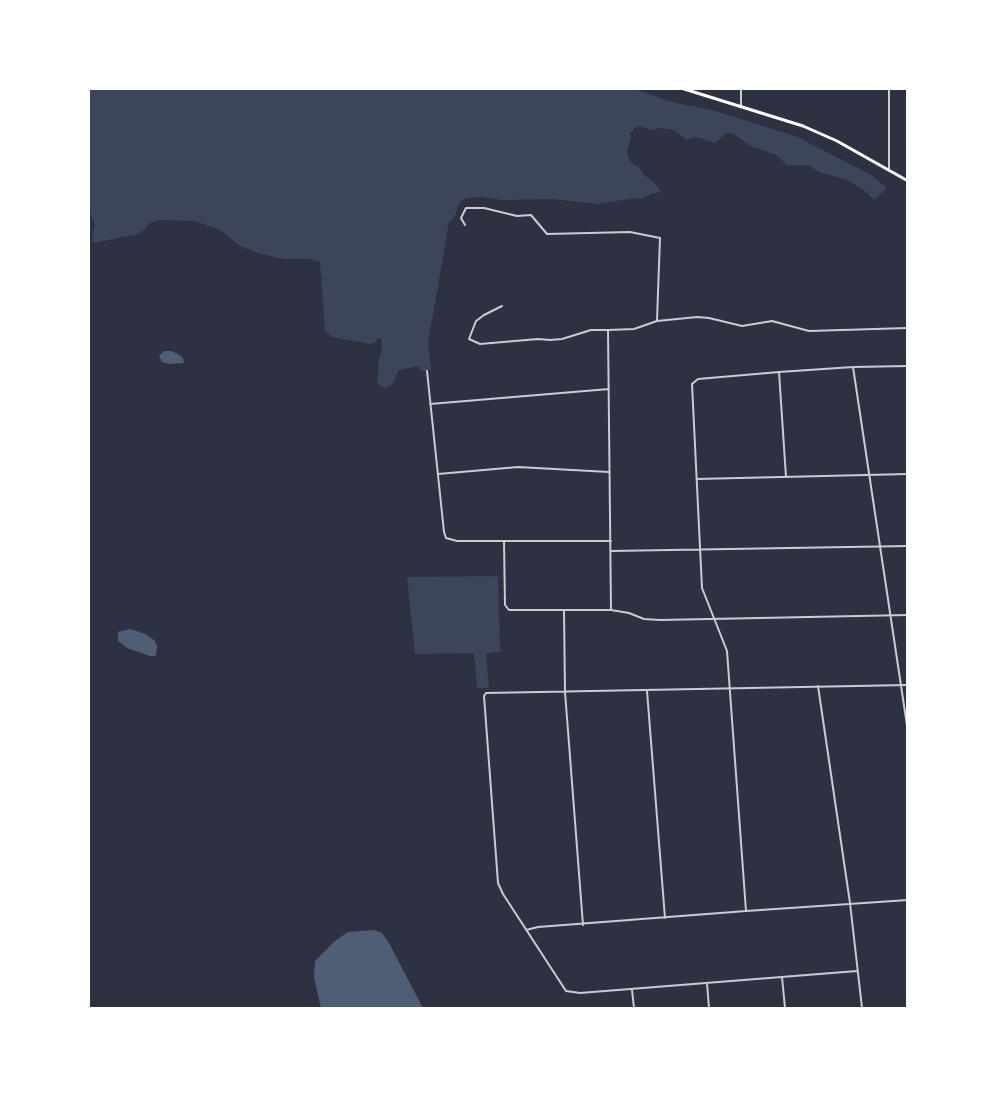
<!DOCTYPE html>
<html>
<head>
<meta charset="utf-8">
<style>
	body { margin:0 }
	#map { position:relative; width:996px; height:1097px; overflow:hidden; background:#2d3142; font-family:"Open Sans",sans-serif }
	canvas { display:block }
	.frame { position:absolute; inset:0; border:90px solid #fff; pointer-events:none }
</style>
</head>
<body>
<div id="map">
<canvas width="996" height="1097"></canvas>
<div class="frame"></div>
</div>
<script>
const ctx = document.querySelector('canvas').getContext('2d');
ctx.lineJoin = 'round';
function fillPath(path, color) { ctx.fillStyle = color; ctx.fill(path, 'evenodd'); }
const shape = rows => new Path2D(rows.map(r => 'M' + r).join(''));
function trace(path, color, width, dash) { ctx.strokeStyle = color; ctx.lineWidth = width; ctx.lineCap = dash ? 'butt' : 'round'; ctx.setLineDash(dash || []); ctx.stroke(path); }
fillPath(shape([
	[89,88,634,89,672,102,712,110,795,136,870,174,887,188,874,200,865,191,847,180,819,172,808,165,787,165,776,155,751,146,732,133,726,133,715,143,697,137,686,140,674,130,660,128,650,130,640,126,635,128,630,133,631,138,627,151,629,159,633,164,639,167,644,175,655,183,661,192,651,194,643,199,635,198,598,204,552,199,502,200,481,197,466,198,459,203,455,216,449,222,428,343,431,370,420,371,419,366,399,370,391,386,384,388,377,383,379,360,382,348,381,338,378,338,375,343,370,344,332,337,325,331,320,262,310,259,283,259,261,254,240,246,220,230,195,221,159,220,150,223,144,230,138,234,94,243,92,239,95,224,89,211],
	[498,576,500,652,486,653,489,688,477,688,474,653,415,654,407,577]
]), '#3c4559');
fillPath(shape([
	[164,351,171,351,178,354,183,358,184,363,169,364,162,362,159,356],
	[130,629,146,634,155,641,157,646,156,656,150,656,127,648,118,641,118,632],
	[374,930,382,933,389,943,423,1008,321,1008,314,977,315,961,335,941,348,932]
]), '#4f5d75');
trace(shape([
	[741,88,741,107],
	[889,88,889,170],
	[465,225,461,218,466,208,484,208,517,216,531,215,547,234,630,232,660,238,657,320],
	[502,306,484,315,476,321,469,339,480,344,538,339,550,340,562,339,591,330,608,330],
	[853,367,908,732],
	[427,371,444,532,446,538,457,541,611,541],
	[779,372,786,477],
	[430,404,609,389],
	[438,474,518,467,609,472],
	[697,479,908,474],
	[504,541,505,605,509,610,611,610,629,613,644,619,660,620,908,615],
	[611,551,908,546],
	[564,610,565,692,583,925],
	[611,610,608,330,634,329,657,321,697,317,709,318,742,326,772,321,809,331,908,328],
	[818,686,850,903,862,1008],
	[647,691,665,918],
	[746,911,727,651,702,588,692,384,698,379,779,372,853,367,908,366],
	[526,930,538,927,746,911,908,900],
	[857,971,580,993,566,991,503,894,498,883,484,696,486,693,908,685],
	[782,977,785,1008],
	[707,983,709,1008],
	[632,990,634,1008]
]), '#caccd0', 2);
trace(shape([
	[681,88,803,126,837,141,908,181]
]), '#fff', 3);
</script>
</body>
</html>
